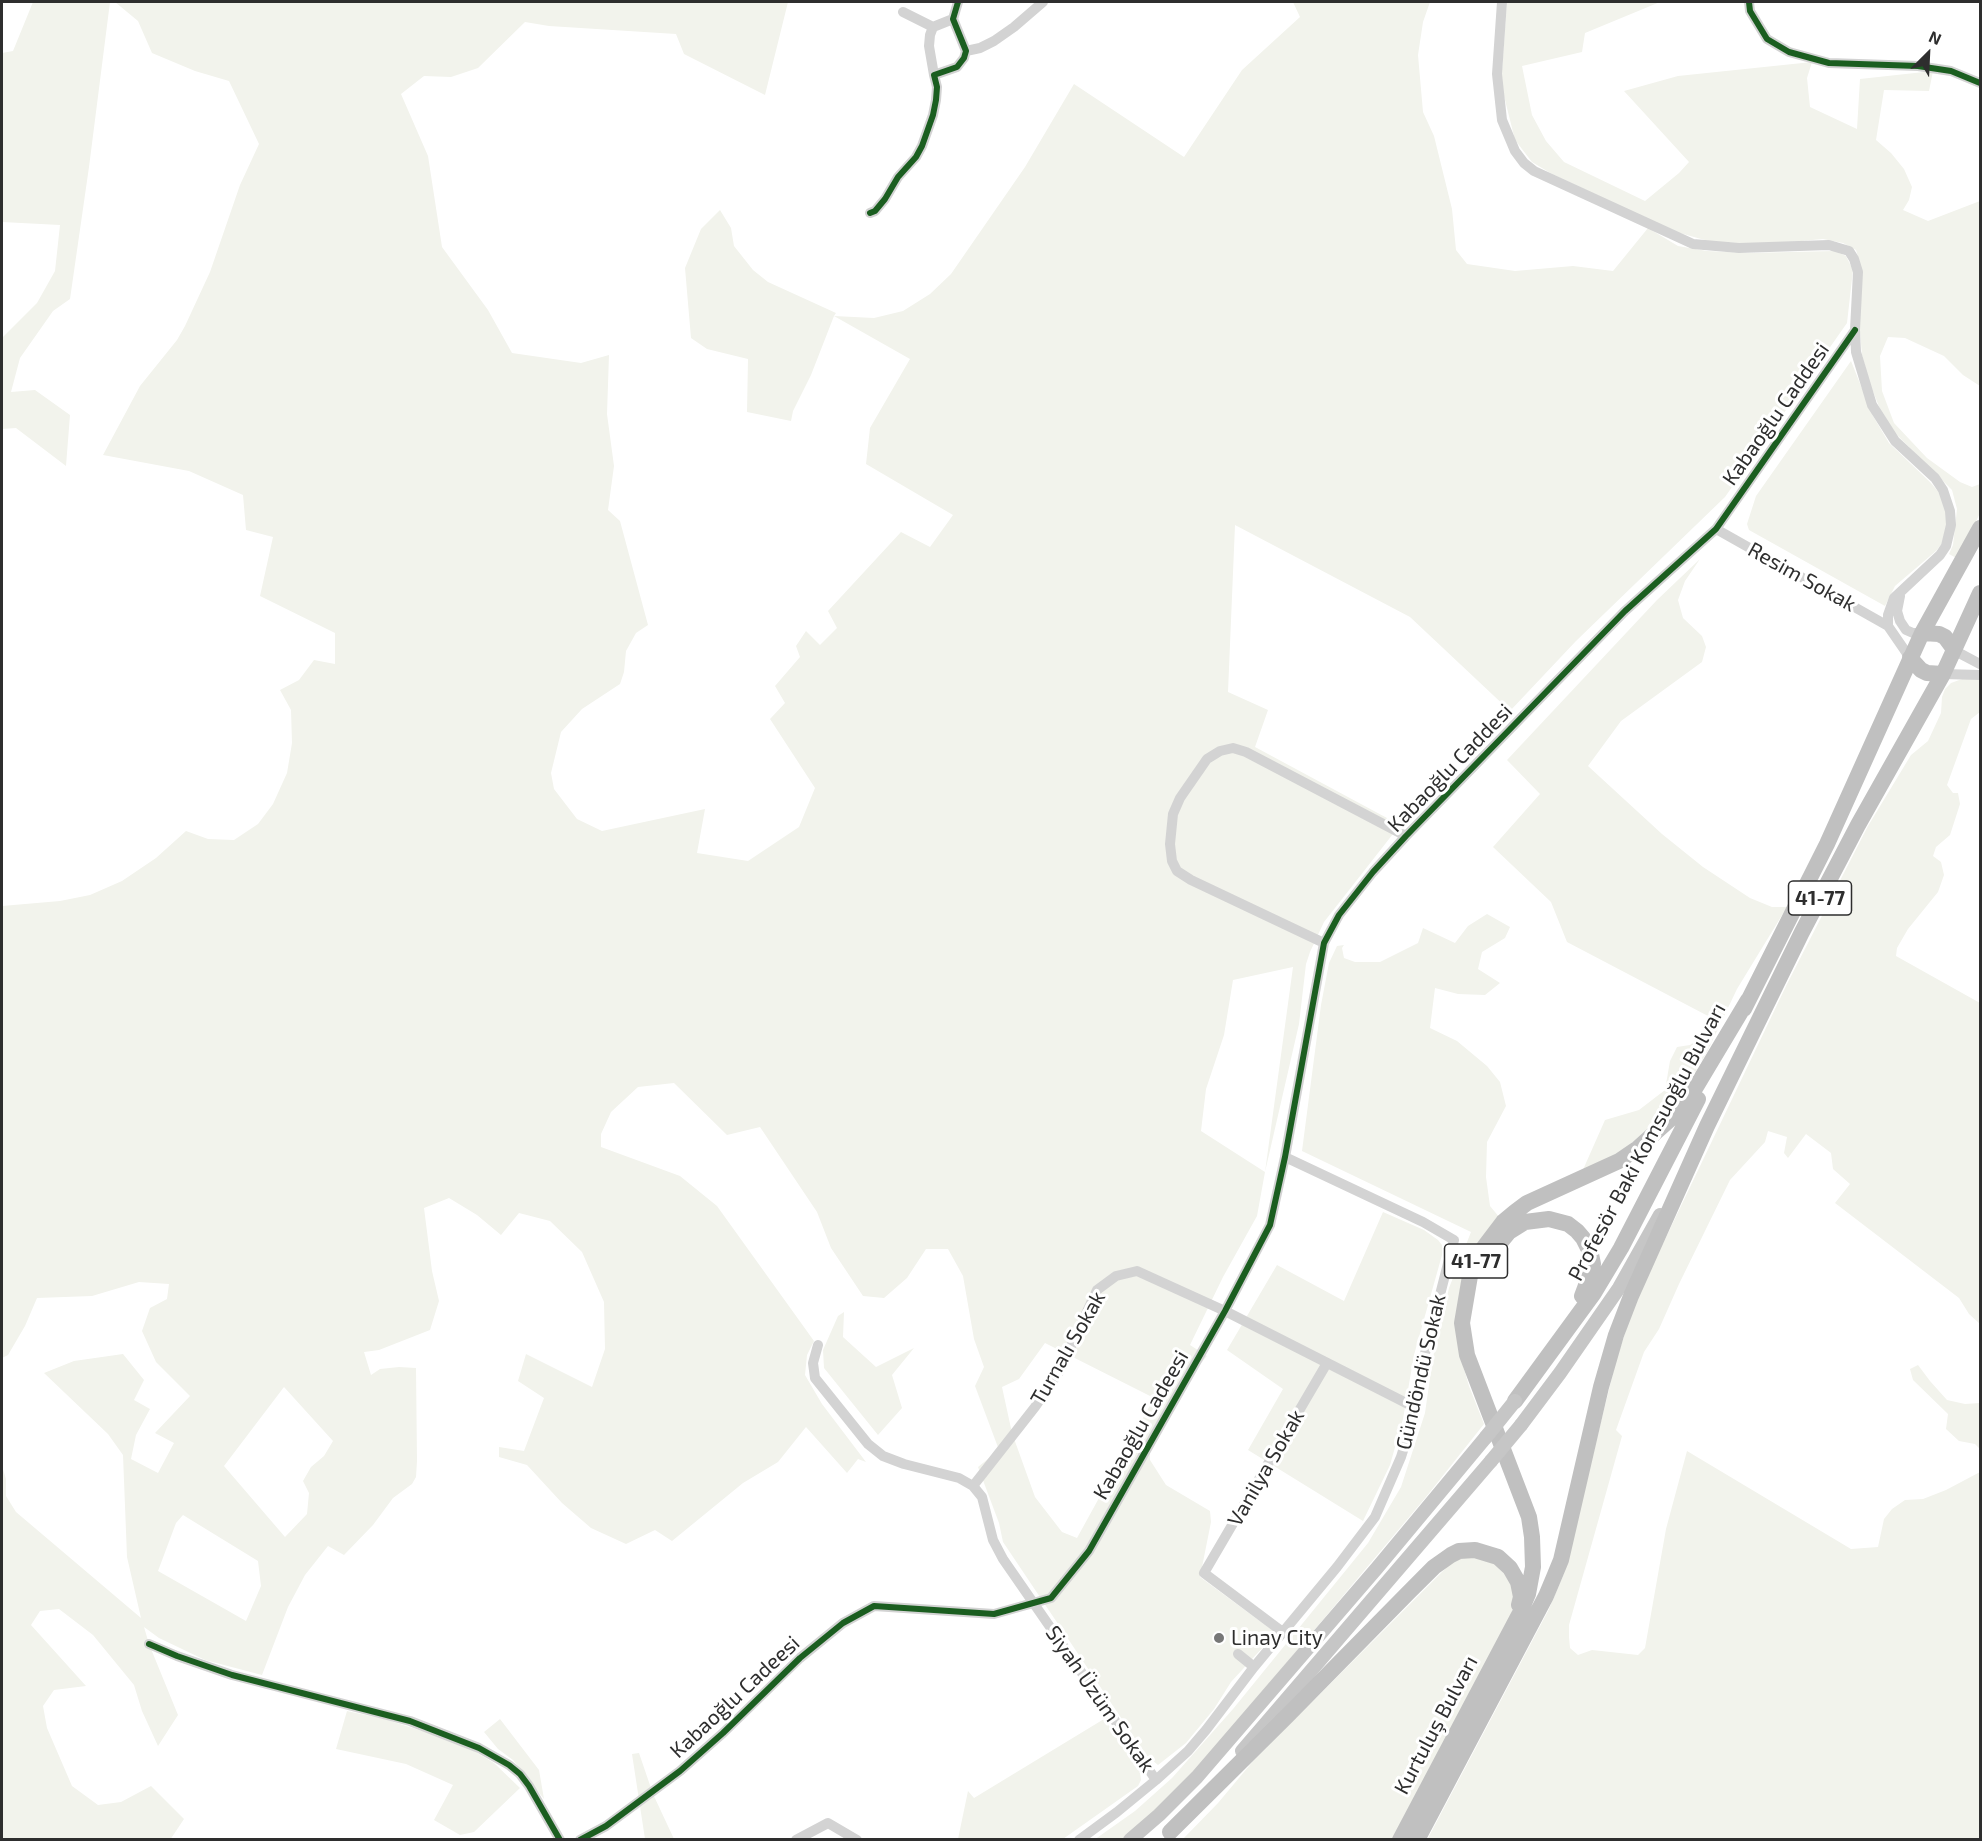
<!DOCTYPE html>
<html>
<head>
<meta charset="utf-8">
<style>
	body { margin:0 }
	#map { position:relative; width:1982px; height:1841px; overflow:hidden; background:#fff; font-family:"Exo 2",sans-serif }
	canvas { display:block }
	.frame { position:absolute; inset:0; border:3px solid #2e2e2e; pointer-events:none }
	.north { position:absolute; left:1898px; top:24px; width:60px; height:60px; -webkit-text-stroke:4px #fff; paint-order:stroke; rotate:24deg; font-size:16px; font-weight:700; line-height:24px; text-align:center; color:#2e2e2e }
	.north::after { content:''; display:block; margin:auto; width:21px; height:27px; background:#2e2e2e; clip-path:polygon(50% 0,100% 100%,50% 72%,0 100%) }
</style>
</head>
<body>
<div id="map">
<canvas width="1982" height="1841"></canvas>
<div class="frame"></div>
<div class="north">N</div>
</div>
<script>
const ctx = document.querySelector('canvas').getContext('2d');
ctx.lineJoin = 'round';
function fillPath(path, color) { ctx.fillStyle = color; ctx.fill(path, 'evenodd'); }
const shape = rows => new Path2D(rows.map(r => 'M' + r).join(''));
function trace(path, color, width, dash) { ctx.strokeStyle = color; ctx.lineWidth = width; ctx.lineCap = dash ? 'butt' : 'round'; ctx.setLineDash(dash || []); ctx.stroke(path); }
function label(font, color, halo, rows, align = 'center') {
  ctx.font = font + ' "Exo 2",sans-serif'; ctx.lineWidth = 6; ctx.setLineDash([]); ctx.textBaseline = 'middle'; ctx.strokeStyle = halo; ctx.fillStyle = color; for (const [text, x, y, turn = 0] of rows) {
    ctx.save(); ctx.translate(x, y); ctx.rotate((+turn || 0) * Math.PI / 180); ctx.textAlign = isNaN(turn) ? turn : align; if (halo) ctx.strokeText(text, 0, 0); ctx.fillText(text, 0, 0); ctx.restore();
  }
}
fillPath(shape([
	[33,2,110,2,89,167,70,299,53,311,20,358,11,392,35,390,70,415,66,466,16,428,2,429,2,338,37,303,55,271,60,225,2,222,2,53,13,51],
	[115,2,788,2,765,95,684,54,676,34,549,26,525,22,478,68,451,77,424,76,401,94,428,156,442,247,488,310,512,353,581,363,609,355,607,414,614,466,608,510,620,521,648,625,636,633,626,651,624,672,620,684,582,709,561,732,551,773,554,789,577,819,602,831,705,809,697,853,748,861,799,827,815,788,770,719,785,703,775,686,800,657,796,646,806,631,820,645,837,628,828,611,901,532,930,547,953,515,866,464,870,428,910,359,834,316,811,375,793,411,791,421,747,412,748,359,707,349,691,338,685,268,701,229,720,210,731,228,734,246,753,270,768,282,836,313,834,316,874,318,903,311,930,294,951,274,1025,167,1074,84,1184,157,1242,70,1300,17,1293,2,1430,2,1423,22,1418,55,1423,112,1434,136,1452,209,1456,250,1467,264,1515,271,1573,266,1613,271,1648,228,1678,246,1707,251,1747,253,1835,251,1846,256,1853,270,1847,323,1725,497,1576,641,1510,711,1410,617,1235,525,1228,692,1268,710,1255,747,1400,825,1324,922,1310,952,1306,964,1299,1024,1265,1172,1257,1216,1223,1277,1190,1345,1207,1356,1166,1405,1150,1439,1150,1460,1166,1485,1210,1511,1211,1522,1200,1577,1276,1633,1231,1682,1214,1709,1186,1743,1158,1765,1146,1755,1003,1542,999,1523,978,1467,999,1450,975,1386,984,1367,974,1339,963,1276,948,1249,926,1249,907,1278,884,1298,863,1296,831,1248,817,1212,760,1127,727,1135,674,1083,638,1087,611,1112,601,1134,601,1147,680,1176,717,1206,814,1341,807,1355,805,1375,822,1404,866,1462,858,1459,847,1473,806,1427,778,1462,743,1483,672,1541,655,1530,626,1544,591,1528,562,1503,527,1465,499,1457,499,1447,524,1451,544,1398,518,1381,526,1354,592,1387,605,1349,604,1302,582,1252,550,1221,519,1213,501,1235,477,1215,449,1198,424,1208,432,1271,439,1301,430,1330,379,1350,364,1352,371,1375,380,1369,399,1367,416,1368,417,1461,416,1477,412,1484,393,1498,373,1525,344,1555,328,1546,305,1575,288,1607,262,1675,205,1660,159,1638,144,1627,149,1644,178,1715,158,1746,142,1711,134,1685,93,1635,59,1609,40,1611,31,1625,86,1686,54,1690,43,1706,47,1728,72,1786,98,1805,121,1802,151,1786,184,1819,170,1840,2,1839,2,1466,6,1479,6,1496,16,1512,141,1618,127,1557,123,1455,108,1434,44,1373,74,1361,123,1354,144,1380,134,1400,150,1409,136,1435,131,1459,158,1473,174,1443,155,1433,190,1396,156,1362,142,1331,150,1308,167,1299,169,1284,139,1282,92,1296,37,1298,25,1326,8,1355,2,1358,2,906,60,901,90,895,122,881,156,858,186,831,208,839,234,840,258,824,273,804,287,773,292,743,291,710,280,690,299,680,314,660,335,664,335,633,260,596,273,537,246,530,243,495,189,471,103,455,140,386,177,340,185,326,210,272,240,185,259,144,229,81,195,71,152,53,138,21],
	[1293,967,1265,1172,1201,1131,1206,1089,1224,1035,1233,980],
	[1045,1343,1154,1398,1077,1538,1062,1532,1035,1497,1012,1433,1002,1387,1019,1379],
	[284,1387,333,1441,324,1456,311,1467,303,1481,309,1493,307,1514,285,1537,224,1466],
	[183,1515,258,1561,261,1586,246,1621,158,1571,176,1523],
	[1507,2,1660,2,1585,33,1582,52,1522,66,1532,115,1546,141,1564,162,1645,201,1679,173,1689,162,1624,91,1678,76,1812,62,1807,78,1810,107,1857,129,1860,79,1933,71,1929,91,1884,90,1876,140,1891,153,1904,169,1912,187,1909,200,1903,210,1928,221,1980,201,1980,386,1963,375,1944,356,1905,338,1888,337,1880,356,1882,391,1894,423,1927,458,1960,482,1972,487,1980,484,1980,513,1958,559,1949,554,1953,545,1957,509,1952,490,1895,433,1880,409,1870,384,1862,355,1860,332,1860,263,1856,250,1843,243,1823,239,1768,244,1712,242,1676,232,1552,174,1532,162,1515,140,1501,84],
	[1851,361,1873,416,1889,443,1930,482,1941,495,1946,508,1947,527,1943,542,1936,551,1895,586,1885,606,1749,530,1747,524,1756,496],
	[1700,559,1685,581,1678,600,1683,618,1702,636,1706,647,1702,662,1621,721,1588,766,1662,834,1703,867,1750,898,1772,907,1787,907,1737,989,1707,1052,1680,1098,1663,1117,1618,1154,1582,1172,1605,1120,1639,1110,1665,1090,1670,1061,1677,1047,1690,1045,1708,1031,1708,1016,1567,942,1551,902,1493,847,1540,794,1507,760,1657,600],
	[1962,679,1980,679,1980,712,1971,719,1947,785,1953,793,1958,793,1960,804,1950,835,1936,847,1933,856,1941,862,1944,875,1938,892,1908,929,1897,948,1896,956,1980,1003,1980,1324,1969,1314,1959,1298,1835,1203,1850,1184,1833,1169,1831,1153,1806,1134,1788,1158,1784,1153,1787,1137,1768,1131,1765,1142,1730,1180,1679,1284,1659,1329,1644,1352,1616,1430,1622,1436,1569,1625,1569,1637,1570,1648,1578,1655,1592,1650,1638,1655,1645,1648,1666,1529,1687,1451,1851,1549,1878,1547,1884,1519,1892,1509,1905,1500,1923,1499,1946,1490,1980,1472,1980,1839,1427,1840,1548,1611,1563,1576,1616,1361,1630,1318,1648,1275,1787,984,1868,826,1911,755,1928,741,1941,713,1942,697,1945,689,1951,683],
	[1487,914,1510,927,1505,938,1482,952,1478,969,1500,983,1485,995,1458,994,1435,988,1430,1028,1457,1041,1487,1066,1500,1082,1506,1106,1487,1142,1486,1177,1490,1206,1500,1218,1483,1237,1460,1355,1469,1386,1484,1424,1426,1497,1201,1765,1148,1819,1122,1839,1094,1840,1135,1811,1172,1778,1233,1709,1368,1543,1401,1487,1425,1413,1433,1357,1449,1288,1471,1232,1302,1151,1321,1005,1329,963,1337,946,1344,945,1342,948,1344,958,1355,962,1380,962,1418,943,1423,928,1455,943,1468,926],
	[1383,1212,1424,1230,1438,1240,1442,1245,1442,1255,1414,1355,1403,1419,1390,1465,1363,1521,1248,1450,1283,1389,1227,1350,1277,1265,1344,1301],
	[844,1312,843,1337,876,1367,914,1348,892,1375,902,1408,878,1435,824,1368,823,1350,838,1316],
	[1918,1365,1930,1381,1947,1400,1965,1404,1980,1403,1980,1449,1975,1444,1959,1441,1946,1429,1948,1414,1913,1380,1910,1369],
	[1476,1556,1504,1568,1516,1598,1510,1618,1393,1839,1182,1840,1218,1803,1254,1760,1448,1566,1462,1557],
	[347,1711,384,1719,438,1736,474,1751,494,1763,520,1788,474,1832,460,1835,434,1820,453,1785,406,1764,336,1749],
	[500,1719,539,1770,544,1799,513,1760,498,1749,484,1732],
	[1104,1719,1134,1760,1140,1772,1141,1780,1138,1786,1063,1839,958,1839,968,1791,974,1798],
	[639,1753,653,1794,674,1839,645,1839,632,1754]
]), '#f2f3ec');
trace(shape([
	[1502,2,1497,74,1502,120,1515,151,1524,163,1534,171,1693,244,1739,248,1829,245,1849,251,1854,259,1858,272,1855,330,1856,352,1872,405,1895,441,1935,478,1943,490,1950,511,1951,525,1946,546,1940,555,1894,598,1888,615,1888,626,1910,658],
	[1749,2,1750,11,1767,39,1789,52,1829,63,1918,66,1951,71,1980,83],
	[903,12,933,27],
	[966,51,980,48,994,41,1014,27,1043,2],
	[934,75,929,46,930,35,933,27,953,19],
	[870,213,875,211,885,199,898,177,916,157,922,146,933,115,936,100,937,87,934,75,957,67,964,58,966,51,953,19,958,2],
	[1716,529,1888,626],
	[1900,596,1897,611,1900,621,1906,630,1913,633,1922,633],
	[1953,648,1961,654,1980,664],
	[1943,674,1980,675],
	[1324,943,1191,880,1177,871,1172,861,1170,844,1173,814,1180,798,1207,759,1220,751,1233,748,1246,752,1406,836],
	[818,1345,813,1363,815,1378,868,1444,883,1456,904,1464,959,1478,973,1486,982,1497,993,1540,1003,1559,1156,1780,1117,1812,1079,1840],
	[973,1486,1035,1407,1059,1372,1097,1290,1116,1276,1137,1271,1225,1311,1414,1407],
	[1284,1633,1204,1573,1327,1363],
	[149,1644,177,1656,232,1675,410,1721,479,1748,509,1765,520,1774,529,1786,560,1840],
	[1238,1654,1254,1667],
	[1156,1780,1188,1751,1206,1730,1254,1667,1337,1567,1375,1517,1401,1457,1412,1422,1422,1365,1454,1240,1423,1222,1285,1157],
	[580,1840,606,1826,680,1771,723,1733,800,1658,843,1623,874,1606,994,1614,1051,1598,1089,1551,1225,1311,1270,1225,1285,1157,1324,943,1339,915,1373,872,1406,836,1625,611,1716,529,1855,330],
	[796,1840,828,1823,857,1840]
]), '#d3d3d3', 10);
trace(shape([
	[1521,1425,1560,1373,1619,1288,1660,1215],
	[1242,1751,1491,1461],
	[1130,1840,1159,1815,1197,1777,1377,1568,1486,1437]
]), '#c6c6c6', 14);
trace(shape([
	[1922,633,1939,634,1945,637,1953,648],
	[1910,658,1921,670,1927,673,1943,674],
	[1744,1009,1827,844,1922,633,1980,528],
	[1500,1243,1509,1232,1525,1222,1549,1219,1568,1224,1577,1231,1583,1238,1591,1254,1593,1264,1591,1272,1582,1296],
	[1515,1401,1594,1293,1621,1248,1698,1099],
	[1170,1832,1287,1716,1408,1593,1434,1567,1451,1555,1459,1551,1475,1550,1498,1557,1510,1568,1518,1582,1521,1597,1519,1605],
	[1400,1840,1520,1613,1528,1594,1533,1567,1532,1537,1529,1517,1467,1355,1462,1323,1470,1276,1484,1247,1503,1222,1515,1212,1527,1203,1619,1161,1638,1148,1676,1114,1687,1102,1748,1000],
	[1417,1840,1546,1596,1554,1577,1561,1560,1601,1387,1616,1335,1631,1296,1707,1126,1802,932,1858,825,1943,674,1980,593]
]), '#c0c0c0', 16);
trace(shape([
	[1486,1437,1515,1401],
	[1491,1461,1521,1425]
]), '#c6c6c6', 14);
trace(shape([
	[1749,2,1750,11,1767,39,1789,52,1829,63,1918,66,1951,71,1980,83],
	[870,213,875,211,885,199,898,177,916,157,922,146,933,115,936,100,937,87,934,75,957,67,964,58,966,51,953,19,958,2],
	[149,1644,177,1656,232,1675,410,1721,479,1748,509,1765,520,1774,529,1786,560,1840],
	[580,1840,606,1826,680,1771,723,1733,800,1658,843,1623,874,1606,994,1614,1051,1598,1089,1551,1225,1311,1270,1225,1285,1157,1324,943,1339,915,1373,872,1406,836,1625,611,1716,529,1855,330]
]), '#1b5e20', 6);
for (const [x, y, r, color] of [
	[1219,1638,6,"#777"]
]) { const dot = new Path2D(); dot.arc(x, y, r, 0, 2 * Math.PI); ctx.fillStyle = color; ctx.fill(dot); trace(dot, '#fff', 2); }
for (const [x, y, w] of [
	[1820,898,63],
	[1476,1261,63]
]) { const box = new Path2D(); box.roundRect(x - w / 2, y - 17, w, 34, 4.5); ctx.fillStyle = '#fff'; ctx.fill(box); trace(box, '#2e2e2e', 1.5); }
label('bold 20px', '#2e2e2e', null, [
	["41-77",1820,898],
	["41-77",1476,1261]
]);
label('21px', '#2e2e2e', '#fff', [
	["Kabaoğlu Caddesi",1776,414,-55],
	["Resim Sokak",1802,577,29],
	["Kabaoğlu Caddesi",1450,768,-46],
	["Profesör Baki Komsuoğlu Bulvarı",1647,1142,-62],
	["Turnalı Sokak",1068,1348,-60],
	["Gündöndü Sokak",1421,1372,-77],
	["Kabaoğlu Cadeesi",1141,1425,-60],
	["Vanilya Sokak",1266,1468,-60],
	["Kabaoğlu Cadeesi",735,1697,-43],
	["Siyah Üzüm Sokak",1100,1699,55],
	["Kurtuluş Bulvarı",1436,1725,-62]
]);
label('21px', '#2e2e2e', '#fff', [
	["Linay City",1231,1638]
], 'left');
</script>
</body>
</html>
